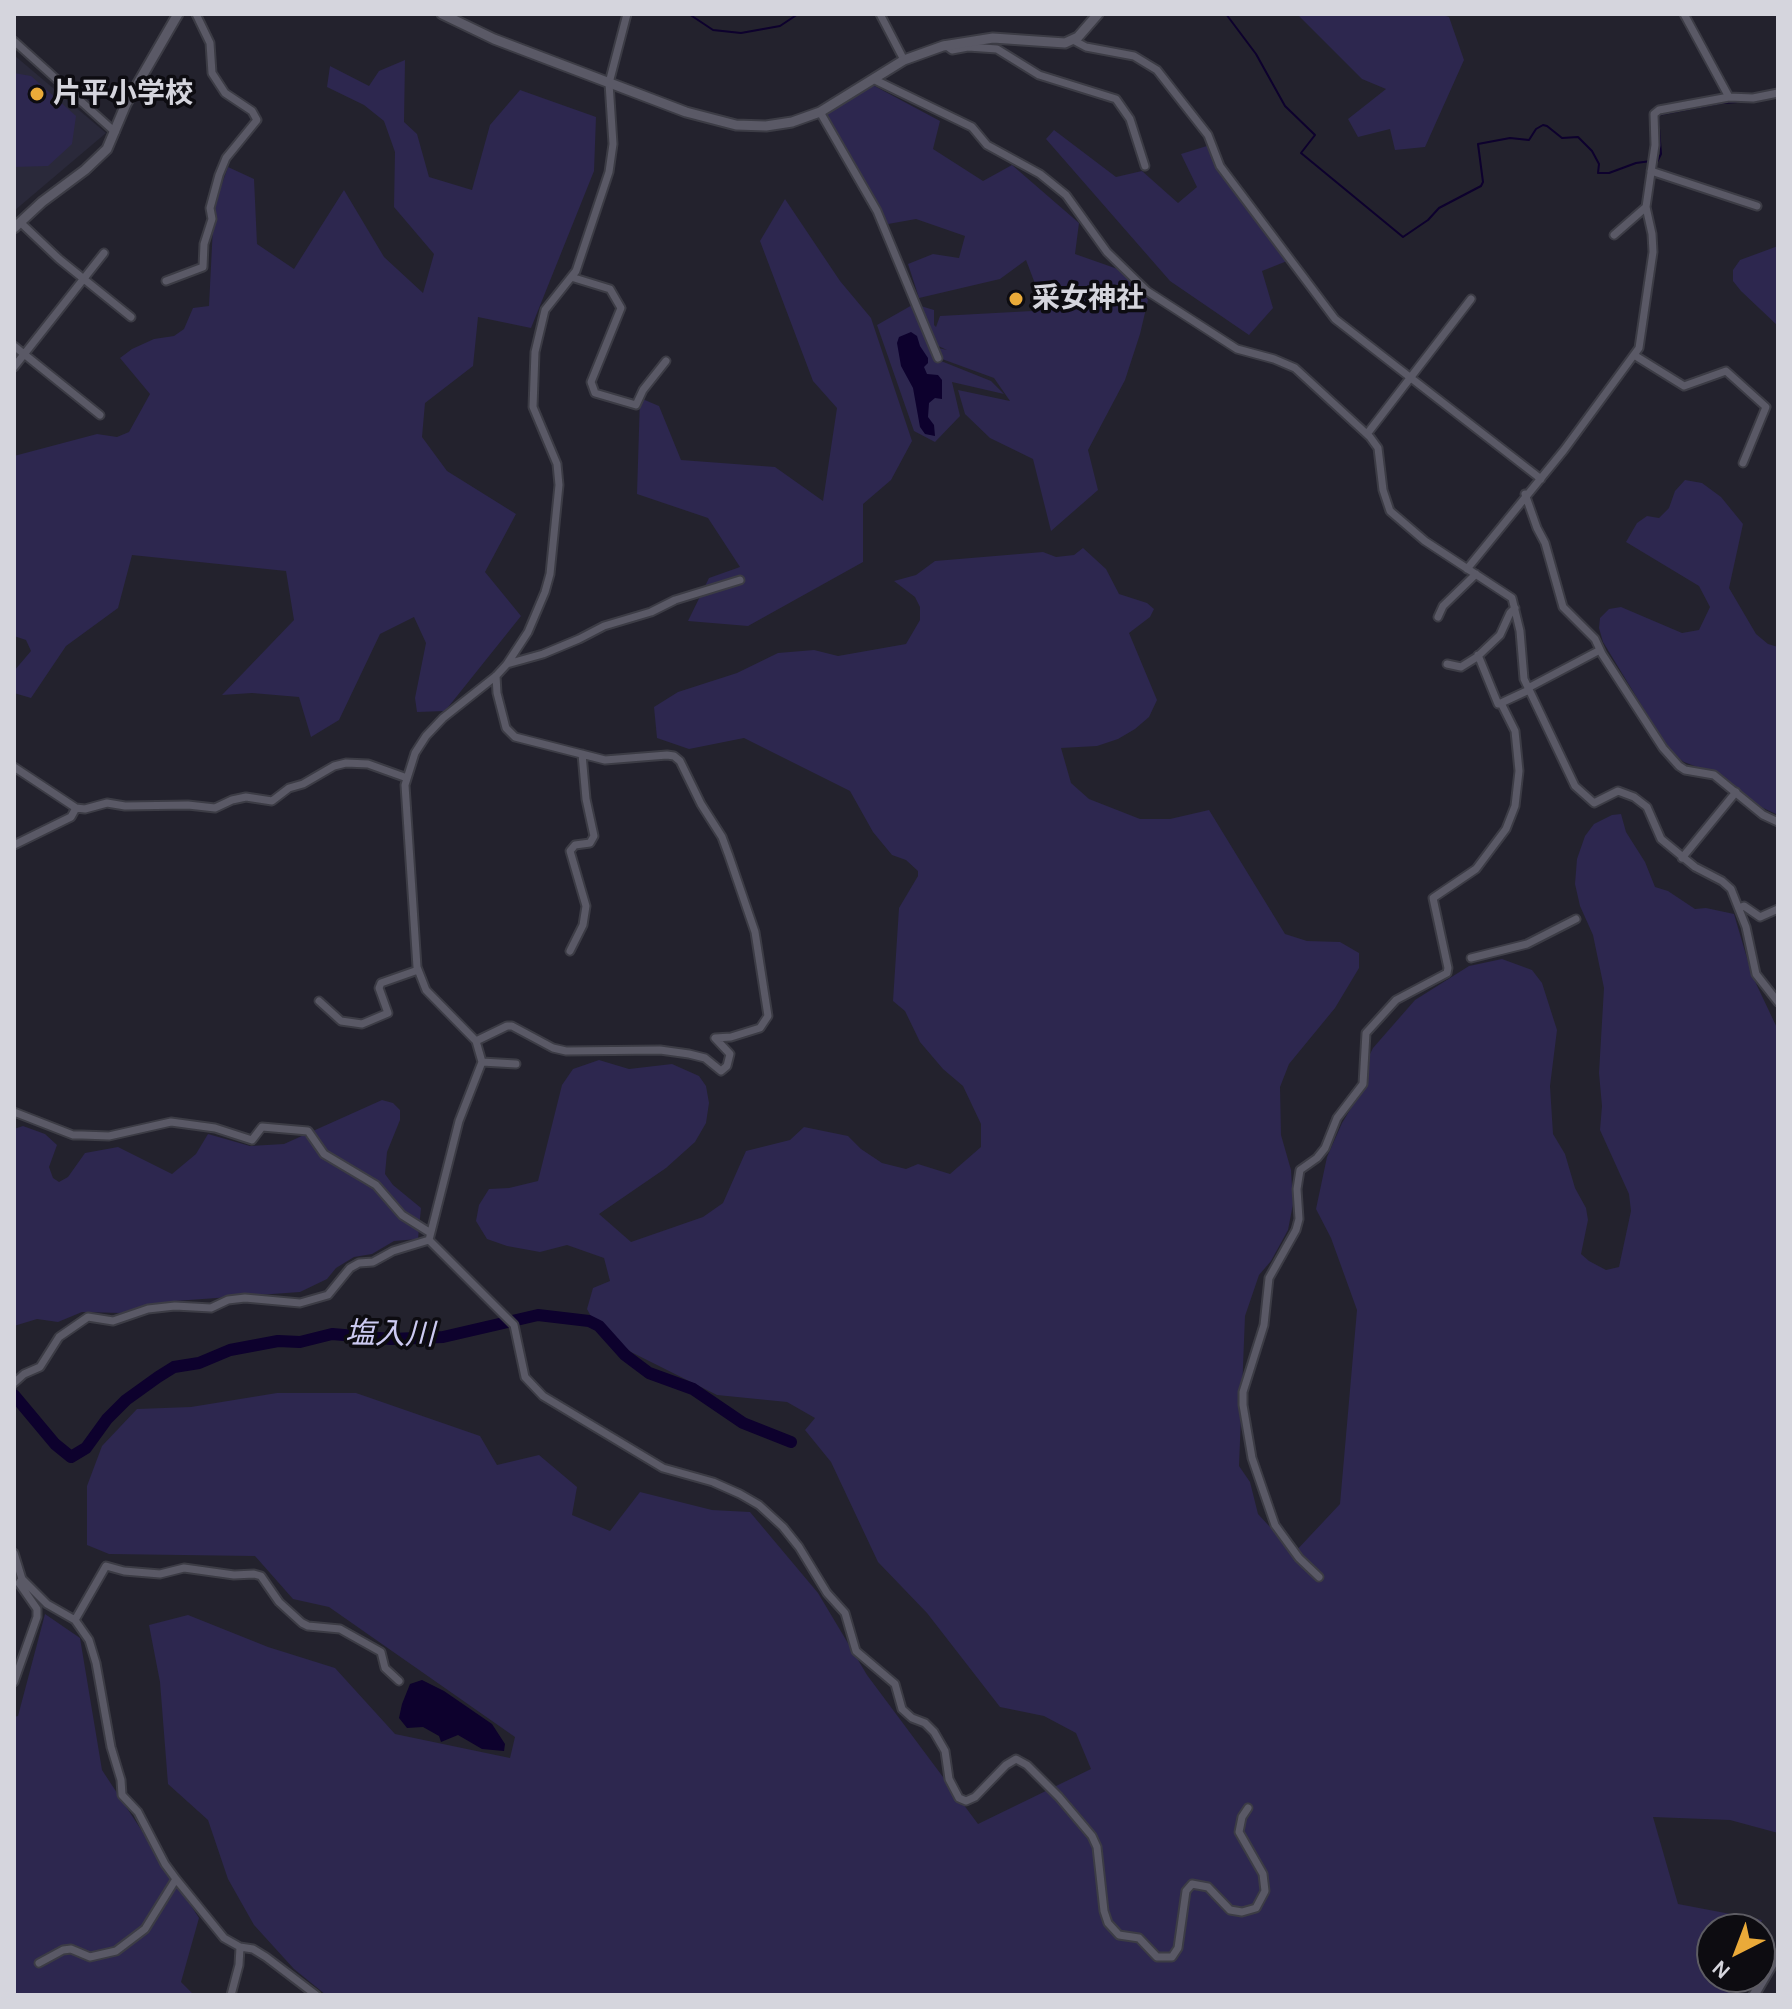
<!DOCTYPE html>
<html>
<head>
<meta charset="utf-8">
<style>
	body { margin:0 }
	#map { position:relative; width:1792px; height:2009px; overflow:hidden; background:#23222d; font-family:Karla,sans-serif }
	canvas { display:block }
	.frame { position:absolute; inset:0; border:16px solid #d5d5dd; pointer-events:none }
	.north { position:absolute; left:1696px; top:1913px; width:80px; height:80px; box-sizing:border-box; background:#0d0c11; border:2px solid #5d5c63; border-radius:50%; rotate:222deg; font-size:22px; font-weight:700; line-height:32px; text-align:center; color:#d5d5dd }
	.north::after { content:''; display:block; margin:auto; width:28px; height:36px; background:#eaaa39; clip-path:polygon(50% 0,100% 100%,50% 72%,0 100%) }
</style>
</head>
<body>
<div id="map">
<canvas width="1792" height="2009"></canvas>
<div class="frame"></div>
<div class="north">N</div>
</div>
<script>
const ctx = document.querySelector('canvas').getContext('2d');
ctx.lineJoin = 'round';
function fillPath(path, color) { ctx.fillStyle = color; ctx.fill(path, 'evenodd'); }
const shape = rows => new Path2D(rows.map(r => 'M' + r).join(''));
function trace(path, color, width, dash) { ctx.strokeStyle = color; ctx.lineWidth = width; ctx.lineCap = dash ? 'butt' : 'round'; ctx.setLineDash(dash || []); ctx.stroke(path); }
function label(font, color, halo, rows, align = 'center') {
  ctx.font = font + ' Karla,"Noto Sans JP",sans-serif'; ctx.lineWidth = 7; ctx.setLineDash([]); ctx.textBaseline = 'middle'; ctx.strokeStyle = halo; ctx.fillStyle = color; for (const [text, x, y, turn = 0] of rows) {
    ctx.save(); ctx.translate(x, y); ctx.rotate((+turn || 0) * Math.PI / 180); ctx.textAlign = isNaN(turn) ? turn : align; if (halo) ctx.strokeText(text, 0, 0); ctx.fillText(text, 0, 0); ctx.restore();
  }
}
fillPath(shape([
	[14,55,106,133,14,211]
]), '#2a293a');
fillPath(shape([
	[1300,14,1439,14,1449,17,1464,60,1425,147,1395,150,1390,129,1358,137,1348,119,1386,89,1362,79,1299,16],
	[405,60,404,122,417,134,429,177,472,190,490,125,520,90,596,117,594,171,531,328,478,317,473,366,425,403,422,437,447,471,516,514,485,572,521,616,445,711,417,712,415,698,426,643,414,617,380,634,339,720,311,737,299,697,252,693,222,695,294,620,286,571,132,555,118,608,66,646,31,698,14,693,14,671,31,651,26,640,14,636,14,456,97,434,117,437,129,432,150,394,120,358,132,349,154,339,174,336,184,329,193,308,209,306,214,206,228,167,254,179,257,244,294,269,344,190,384,257,423,293,434,254,394,207,395,152,384,121,364,105,327,87,330,66,369,86,379,71],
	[14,73,31,76,76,116,72,144,48,166,14,167],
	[867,82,940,121,933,149,983,181,1012,165,1079,223,1075,254,1129,273,1148,300,1140,334,1125,380,1088,450,1098,490,1051,531,1033,459,990,438,965,414,958,390,1010,401,994,378,942,359,938,348,947,350,936,345,941,361,991,381,1004,394,952,382,960,416,935,442,914,431,877,325,914,304,934,310,934,325,936,327,940,316,1032,311,1034,281,1026,260,1000,279,919,298,908,264,933,254,959,258,965,236,916,219,888,224,824,114],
	[1054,130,1116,177,1142,171,1178,203,1197,187,1181,154,1210,145,1287,261,1262,271,1273,308,1249,335,1170,281,1046,139],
	[785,199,840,281,871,318,912,441,891,480,863,504,863,562,748,626,688,621,709,578,740,567,708,518,637,494,640,398,659,406,681,460,775,467,823,501,837,408,813,381,760,241],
	[1778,246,1778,326,1741,291,1733,281,1733,270,1740,260],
	[1685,480,1702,483,1721,497,1743,524,1729,588,1756,634,1768,644,1778,647,1778,815,1761,807,1713,773,1684,762,1670,752,1603,642,1599,628,1600,618,1609,609,1621,607,1682,633,1699,630,1710,607,1699,586,1626,542,1637,523,1647,516,1659,518,1669,508,1675,491],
	[1083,548,1106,569,1119,594,1147,603,1154,609,1150,617,1129,633,1157,700,1149,717,1135,729,1118,739,1097,746,1061,748,1071,783,1089,799,1140,819,1170,819,1209,810,1285,934,1307,941,1340,942,1359,953,1359,968,1335,1008,1289,1064,1280,1087,1281,1135,1291,1170,1293,1204,1288,1230,1271,1261,1259,1275,1245,1316,1239,1466,1250,1482,1258,1514,1294,1553,1340,1504,1357,1310,1331,1238,1316,1209,1327,1157,1342,1123,1362,1090,1367,1060,1373,1048,1415,1000,1469,966,1502,959,1532,970,1542,983,1557,1030,1550,1086,1553,1134,1565,1154,1575,1188,1586,1208,1588,1220,1581,1254,1589,1261,1606,1270,1619,1267,1631,1211,1629,1194,1600,1130,1602,1106,1599,1073,1604,988,1593,935,1580,906,1575,884,1577,859,1585,836,1594,824,1612,815,1621,814,1626,832,1645,862,1655,887,1668,891,1695,909,1706,908,1734,914,1752,975,1778,1030,1778,1833,1730,1820,1653,1817,1678,1904,1762,1920,1758,1929,1712,1929,1712,1977,1737,1977,1729,1995,326,1995,294,1969,254,1925,228,1879,208,1820,168,1784,160,1682,149,1625,188,1615,268,1647,335,1668,395,1734,510,1758,515,1737,329,1607,293,1599,255,1556,109,1554,87,1545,87,1486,102,1446,137,1409,191,1407,277,1393,356,1393,480,1436,497,1465,539,1455,577,1487,572,1515,610,1531,640,1492,712,1510,750,1512,818,1593,867,1675,978,1824,1091,1769,1076,1733,1044,1716,1000,1707,927,1613,878,1562,831,1462,805,1430,815,1418,787,1402,717,1395,631,1352,594,1322,587,1309,593,1288,610,1281,604,1258,567,1245,540,1252,507,1246,487,1239,476,1221,479,1205,489,1189,509,1188,538,1181,562,1085,573,1069,599,1060,629,1069,672,1064,699,1076,706,1086,709,1103,706,1123,695,1142,666,1168,599,1214,631,1242,703,1217,723,1203,746,1151,790,1140,804,1127,848,1136,861,1149,882,1163,906,1169,918,1164,950,1174,981,1147,981,1124,963,1086,943,1069,920,1042,905,1011,893,1001,899,908,918,876,918,871,906,860,892,855,873,832,850,791,744,738,689,749,657,738,654,707,678,692,737,673,778,653,814,650,838,656,906,644,920,620,920,607,915,597,894,581,916,575,935,561,1043,552,1056,557,1074,555],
	[382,1100,393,1103,400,1110,400,1120,387,1152,385,1174,393,1185,421,1208,418,1239,394,1241,372,1254,354,1257,336,1268,327,1279,300,1292,175,1301,141,1307,121,1313,82,1312,58,1322,37,1319,14,1326,14,1129,23,1126,45,1134,57,1145,49,1167,53,1178,59,1182,68,1177,85,1153,118,1147,172,1174,196,1154,208,1134,250,1146,284,1144],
	[45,1614,80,1638,102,1770,199,1918,181,1982,194,1995,14,1995,14,1717,18,1716]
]), '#2d274f');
fillPath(shape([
	[911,332,917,336,920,346,928,358,928,363,924,367,927,374,938,375,942,380,942,399,935,398,929,403,928,417,934,425,935,436,925,434,920,427,913,388,901,366,897,343,899,337],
	[422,1680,444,1691,492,1724,505,1744,504,1751,482,1749,458,1735,441,1742,439,1736,423,1727,407,1728,399,1718,402,1704,410,1684]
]), '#0d012d');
trace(shape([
	[689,14,713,30,741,33,780,26,798,14],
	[1226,14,1256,54,1285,106,1315,135,1301,153,1403,237,1428,220,1439,208,1481,186,1483,182,1478,144,1510,138,1529,140,1536,129,1543,125,1547,126,1562,138,1578,137,1592,151,1599,164,1598,173,1609,173,1636,163,1651,161],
	[1760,100,1777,97],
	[1657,162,1661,154,1658,115,1721,103,1753,101]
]), '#0d012d', 2);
trace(shape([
	[14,1395,55,1444,71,1457,86,1448,107,1419,126,1400,158,1377,174,1367,199,1363,230,1350,278,1341,300,1342,332,1334,391,1339,443,1337,538,1315,589,1321,599,1326,625,1355,649,1373,693,1389,743,1423,791,1442]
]), '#0d012d', 12);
const minor = shape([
	[627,14,609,83,613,144,609,172,576,271,545,310,535,352,533,407,557,464,559,485,550,574,545,592,528,632,507,664,496,676,443,718,426,736,415,753,405,785,417,967,426,990,476,1041,482,1062,459,1121,429,1240,514,1325,525,1377,543,1396,663,1468,713,1482,740,1494,759,1505,783,1527,799,1547,827,1593,845,1613,856,1651,895,1684,902,1709,912,1718,925,1723,934,1732,945,1751,949,1779,959,1798,966,1801,975,1797,1006,1765,1016,1759,1027,1765,1059,1797,1092,1836,1097,1847,1104,1911,1108,1923,1119,1935,1139,1938,1157,1957,1172,1957,1178,1948,1186,1891,1192,1884,1208,1887,1230,1910,1242,1912,1256,1908,1265,1891,1263,1874,1239,1832,1242,1817,1248,1808],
	[880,14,904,60],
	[1684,14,1729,97],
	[1073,40,1086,47,1134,56,1157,70,1208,135,1220,166,1335,319,1541,479],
	[14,41,115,132],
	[945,45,952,50,968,47,997,49,1039,75,1116,99,1130,119,1145,166],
	[873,79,972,127,987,145,1040,174,1066,195,1107,252,1147,291,1237,349,1274,359,1295,368,1370,437,1378,448,1383,490,1390,511,1425,541,1512,598,1520,631,1524,679,1575,786,1594,803,1618,791,1634,797,1647,807,1661,839,1695,867,1722,881,1731,889,1746,927,1756,974,1778,1002],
	[820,112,877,211,938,358],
	[1651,171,1757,206],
	[20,222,59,259,131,317],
	[1614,235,1646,207],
	[571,277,610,289,621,308,591,382,595,393,636,405,643,390,666,361],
	[166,281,203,267,204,244,212,219,210,208,219,175,226,158,257,120,252,111,225,93,212,73,210,43,196,14],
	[14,346,100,415],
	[1634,355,1684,386,1726,371,1766,407,1743,463],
	[14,367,104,253],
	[1367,434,1471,299],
	[1525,494,1537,528,1545,543,1563,607,1595,639,1602,654,1663,748,1679,766,1685,770,1714,775,1763,815,1778,822],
	[1467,569,1564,450,1639,348,1653,252,1652,234,1646,207,1655,145,1654,114,1659,110,1729,97,1753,98,1778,93],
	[1438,617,1443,606,1476,574],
	[1478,655,1498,704],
	[507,664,543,654,579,639,604,626,651,612,675,600,740,580],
	[1447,664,1461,667,1477,657,1500,635,1510,613,1515,608],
	[1528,688,1600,650],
	[14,767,76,808,85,809,107,803,125,806,188,805,215,808,232,800,246,797,272,801,289,788,303,784,334,766,346,763,368,764,407,778],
	[14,845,71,817,76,808],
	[1682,858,1736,792],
	[1739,908,1744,906,1760,917,1778,909],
	[570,951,583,925,586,906,570,851,575,845,590,843,594,836,586,799,582,754],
	[1471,958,1527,944,1576,919],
	[319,1001,341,1021,362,1024,388,1013,379,988,381,983,418,970],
	[476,1041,507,1026,512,1026,553,1048,566,1051,660,1050,689,1054,705,1058,721,1071,727,1066,730,1054,715,1038,731,1037,760,1028,768,1016,755,932,729,856,722,837,701,804,680,761,674,756,667,755,605,760,515,737,506,728,497,693,496,676],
	[482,1062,516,1064],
	[14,1112,73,1135,82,1135,109,1136,171,1122,215,1128,252,1140,262,1127,308,1131,324,1154,376,1185,402,1215,429,1232],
	[14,1383,24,1374,40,1367,59,1337,88,1317,113,1321,148,1309,175,1306,211,1308,228,1300,245,1298,300,1303,328,1295,350,1268,359,1263,373,1262,393,1251,429,1240],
	[14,1553,22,1579,47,1604,75,1620,89,1640,96,1663,111,1747,121,1780,122,1795,138,1812,165,1864,176,1879,224,1938,240,1947,239,1965,231,1995],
	[1319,1577,1299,1558,1275,1525,1252,1458,1243,1405,1243,1392,1264,1325,1269,1278,1296,1230,1299,1219,1297,1189,1300,1170,1317,1158,1325,1148,1337,1118,1363,1084,1366,1033,1396,1000,1447,973,1448,968,1433,898,1476,869,1506,829,1515,806,1519,771,1515,731,1501,703,1529,690],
	[75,1620,106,1566,124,1571,160,1574,184,1568,234,1575,254,1574,261,1576,279,1602,302,1623,308,1626,340,1629,381,1652,385,1668,399,1681],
	[14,1682,37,1617,37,1609,19,1583,22,1579],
	[240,1947,253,1949,266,1957,316,1995],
	[39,1963,63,1950,71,1949,90,1957,116,1951,145,1929,176,1879]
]);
const tertiary = shape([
	[442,14,494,39,686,112,736,125,766,126,792,122,820,112,904,60,943,46,993,38,1065,43,1078,37,1098,14],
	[14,228,42,202,85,170,107,149,126,104,178,14],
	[1754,1995,1778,1954]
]);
trace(minor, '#3c3c45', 11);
trace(tertiary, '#3c3c45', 13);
trace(minor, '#5a5966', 7);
trace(tertiary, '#5a5966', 9);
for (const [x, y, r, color] of [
	[37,94,8,"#eaaa39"],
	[1016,299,8,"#eaaa39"]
]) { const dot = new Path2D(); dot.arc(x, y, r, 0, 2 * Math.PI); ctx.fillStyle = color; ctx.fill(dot); trace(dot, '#0d0c11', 3); }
label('bold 28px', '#d5d5dd', '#0d0c11', [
	["片平小学校",53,94],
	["采女神社",1032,299]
], 'left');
label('italic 30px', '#cccaf1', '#0d0c11', [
	["塩入川",390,1335,1]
]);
</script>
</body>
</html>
